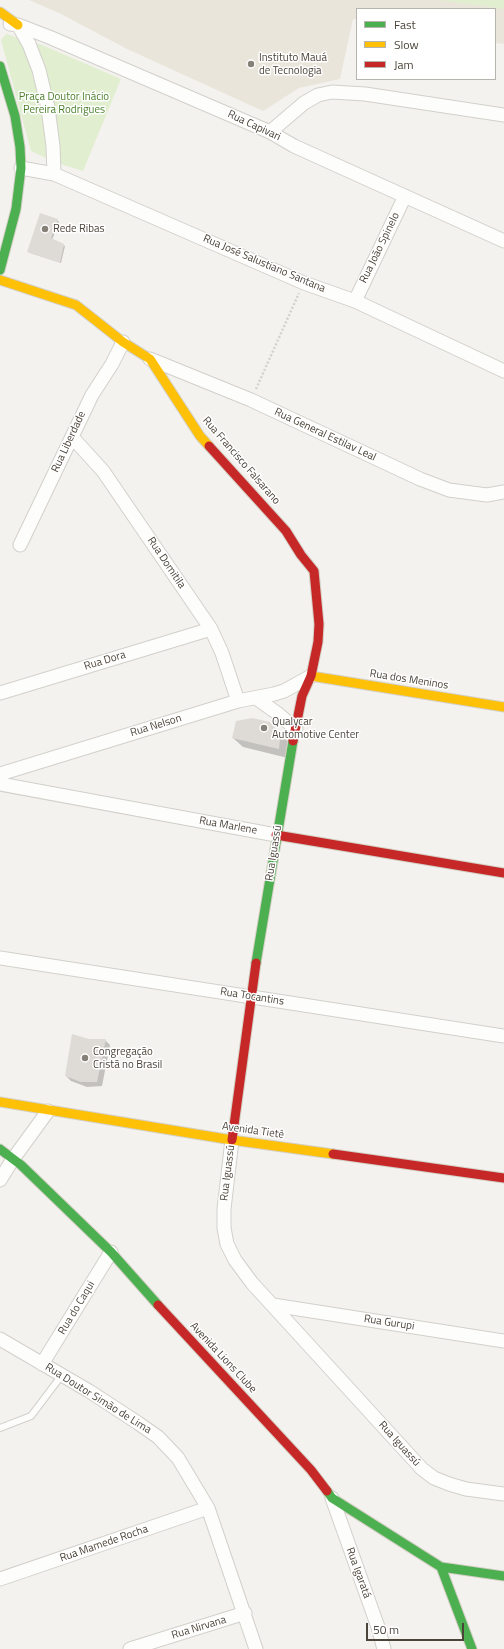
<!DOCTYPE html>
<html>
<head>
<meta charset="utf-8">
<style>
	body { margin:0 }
	#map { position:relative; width:504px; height:1649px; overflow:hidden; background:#f4f2ee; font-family:"Titillium Web",sans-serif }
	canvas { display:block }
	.legend { position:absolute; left:356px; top:8px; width:140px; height:72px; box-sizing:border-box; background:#fff; border:1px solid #b7b4b0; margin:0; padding:5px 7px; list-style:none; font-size:12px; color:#4b4439 }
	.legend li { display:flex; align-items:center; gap:8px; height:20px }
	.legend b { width:20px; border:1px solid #b7b4b0 }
	.scale { position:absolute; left:366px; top:1623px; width:98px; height:18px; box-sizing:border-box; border:2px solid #4b4439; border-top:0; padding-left:5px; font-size:12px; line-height:14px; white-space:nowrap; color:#4b4439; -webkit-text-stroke:3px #fff; paint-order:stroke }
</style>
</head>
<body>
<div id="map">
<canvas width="504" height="1649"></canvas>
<ul class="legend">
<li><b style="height:5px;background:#4caf50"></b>Fast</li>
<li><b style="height:5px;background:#ffc107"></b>Slow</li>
<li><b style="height:5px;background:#c62828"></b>Jam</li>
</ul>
<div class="scale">50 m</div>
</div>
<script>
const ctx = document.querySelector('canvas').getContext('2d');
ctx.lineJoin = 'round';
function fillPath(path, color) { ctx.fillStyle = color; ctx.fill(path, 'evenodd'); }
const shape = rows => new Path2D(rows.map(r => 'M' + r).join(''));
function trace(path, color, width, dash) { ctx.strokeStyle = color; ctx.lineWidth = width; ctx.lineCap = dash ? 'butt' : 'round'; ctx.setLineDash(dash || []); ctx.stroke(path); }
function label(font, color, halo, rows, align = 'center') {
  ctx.font = font + ' "Titillium Web",sans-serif'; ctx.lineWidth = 3; ctx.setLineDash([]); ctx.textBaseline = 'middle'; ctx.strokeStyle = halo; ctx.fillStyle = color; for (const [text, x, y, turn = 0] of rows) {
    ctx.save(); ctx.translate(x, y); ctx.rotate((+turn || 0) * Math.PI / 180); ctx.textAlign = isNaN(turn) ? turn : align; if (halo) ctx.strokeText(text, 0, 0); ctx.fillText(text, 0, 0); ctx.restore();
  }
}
fillPath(shape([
	[29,0,504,0,504,44,495,43,495,9,357,9,357,20,353,19,340,79,299,88,263,111,127,49,61,14]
]), '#eae5da');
fillPath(shape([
	[437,0,504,0,504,9],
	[6,34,42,45,121,79,83,171,57,163,31,151,1,40]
]), '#e1eecf');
fillPath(shape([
	[57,220,59,222,52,240,65,246,61,263,30,253],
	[270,723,288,742,288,758,243,747,233,738],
	[89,1040,105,1040,110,1045,102,1086,87,1087,71,1081,66,1076]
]), '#0003');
fillPath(shape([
	[40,213,58,219,51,238,64,244,60,263,27,252],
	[252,718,270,722,278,732,280,739,279,749,232,738,236,721],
	[72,1034,89,1039,106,1039,97,1082,81,1082,65,1076]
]), '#dedbd6');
const lane = shape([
	[0,1428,31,1416,62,1375]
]);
const street = shape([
	[10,24,18,25,49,37,270,132,294,146,504,241],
	[18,25,29,44,39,70,48,108,53,146,54,174],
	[270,132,304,103,318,95,332,92,365,94,504,115],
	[21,168,54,174,304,283,355,301,504,371],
	[355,301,405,196],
	[150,359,251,400,420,479,449,490,487,495,504,492],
	[72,437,103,471,211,629,222,653,238,701],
	[20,545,92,395,112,364,123,342],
	[0,693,211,629],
	[256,698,277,713,296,729],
	[0,774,238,701,274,694,284,691,311,676],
	[0,784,276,835],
	[0,958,504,1036],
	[232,1140,224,1209,224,1228,227,1244,235,1260,252,1283,422,1469,434,1478,449,1484,466,1489,504,1494],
	[0,1180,13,1159,48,1111],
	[273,1305,504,1341],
	[0,1339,89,1391,138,1423,158,1437,178,1458,208,1508,256,1649],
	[42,1364,111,1252],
	[332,1498,378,1627,384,1649],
	[0,1579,208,1508],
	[130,1649,245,1613]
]);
const fast = shape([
	[0,66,15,116,20,147,21,168,16,209,0,270],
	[256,963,293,741],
	[0,1149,21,1165,111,1252,158,1305],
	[327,1491,332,1498,441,1567,504,1576],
	[441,1567,472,1649]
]);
const slow = shape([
	[0,12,18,25],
	[0,280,76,305,123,342,150,359,200,436,209,446],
	[311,676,504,707],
	[0,1102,232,1140,333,1154]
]);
const jam = shape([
	[209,446,286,531,301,555,314,571,319,624,318,642,311,676,302,696,293,741],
	[276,835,504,873],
	[232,1140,256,963],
	[333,1154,504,1178],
	[158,1305,311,1470,327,1491]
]);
trace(lane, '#d2d0cb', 8);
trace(street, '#d2d0cb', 15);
trace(fast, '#d3cfc5', 11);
trace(slow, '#d3cfc5', 11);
trace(jam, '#d3cfc5', 11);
trace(shape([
	[256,389,299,293]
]), '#d3d2cc', 2.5, [2, 2]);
trace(lane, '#fdfdfc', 6);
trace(street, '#fdfdfc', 13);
trace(fast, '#4caf50', 9);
trace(slow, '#ffc107', 9);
trace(jam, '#c62828', 9);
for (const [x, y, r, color] of [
	[251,64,4,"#868178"],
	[45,229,4,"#868178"],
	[264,728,4,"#868178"],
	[85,1058,4,"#868178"]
]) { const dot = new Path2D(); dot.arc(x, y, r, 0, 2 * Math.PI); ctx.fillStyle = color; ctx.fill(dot); trace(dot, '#fff', 1.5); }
label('11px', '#4b4439', '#fff', [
	["Instituto Mauá",259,58],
	["de Tecnologia",259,71],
	["Rede Ribas",53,229],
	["Qualycar",272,722],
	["Automotive Center",272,735],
	["Congregação",93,1052],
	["Cristã no Brasil",93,1065]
], 'left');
label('11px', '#4a7f2a', '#fff', [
	["Praça Doutor Inácio",64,97],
	["Pereira Rodrigues",64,110]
]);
label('11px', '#4b4439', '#fff', [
	["Rua Capivari",254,126,25],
	["Rua João Spinelo",380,248,-64],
	["Rua José Salustiano Santana",264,264,23],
	["Rua General Estilav Leal",325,435,25],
	["Rua Liberdade",69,442,-65],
	["Rua Francisco Falsarano",241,461,49],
	["Rua Domitila",166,563,56],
	["Rua Dora",105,661,-17],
	["Rua dos Meninos",409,680,9],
	["Rua Nelson",156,726,-17],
	["Rua Marlene",228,826,10],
	["Rua Iguassú",274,853,-81],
	["Rua Tocantins",252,997,9],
	["Avenida Tietê",253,1131,8],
	["Rua Iguassú",228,1173,-83],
	["Rua do Caqui",77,1308,-59],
	["Rua Gurupi",389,1323,9],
	["Avenida Lions Clube",223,1358,47],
	["Rua Doutor Simão de Lima",98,1399,32],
	["Rua Iguassú",399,1444,48],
	["Rua Mamede Rocha",104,1544,-19],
	["Rua Igaratá",358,1573,70],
	["Rua Nirvana",199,1628,-17]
]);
</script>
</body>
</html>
